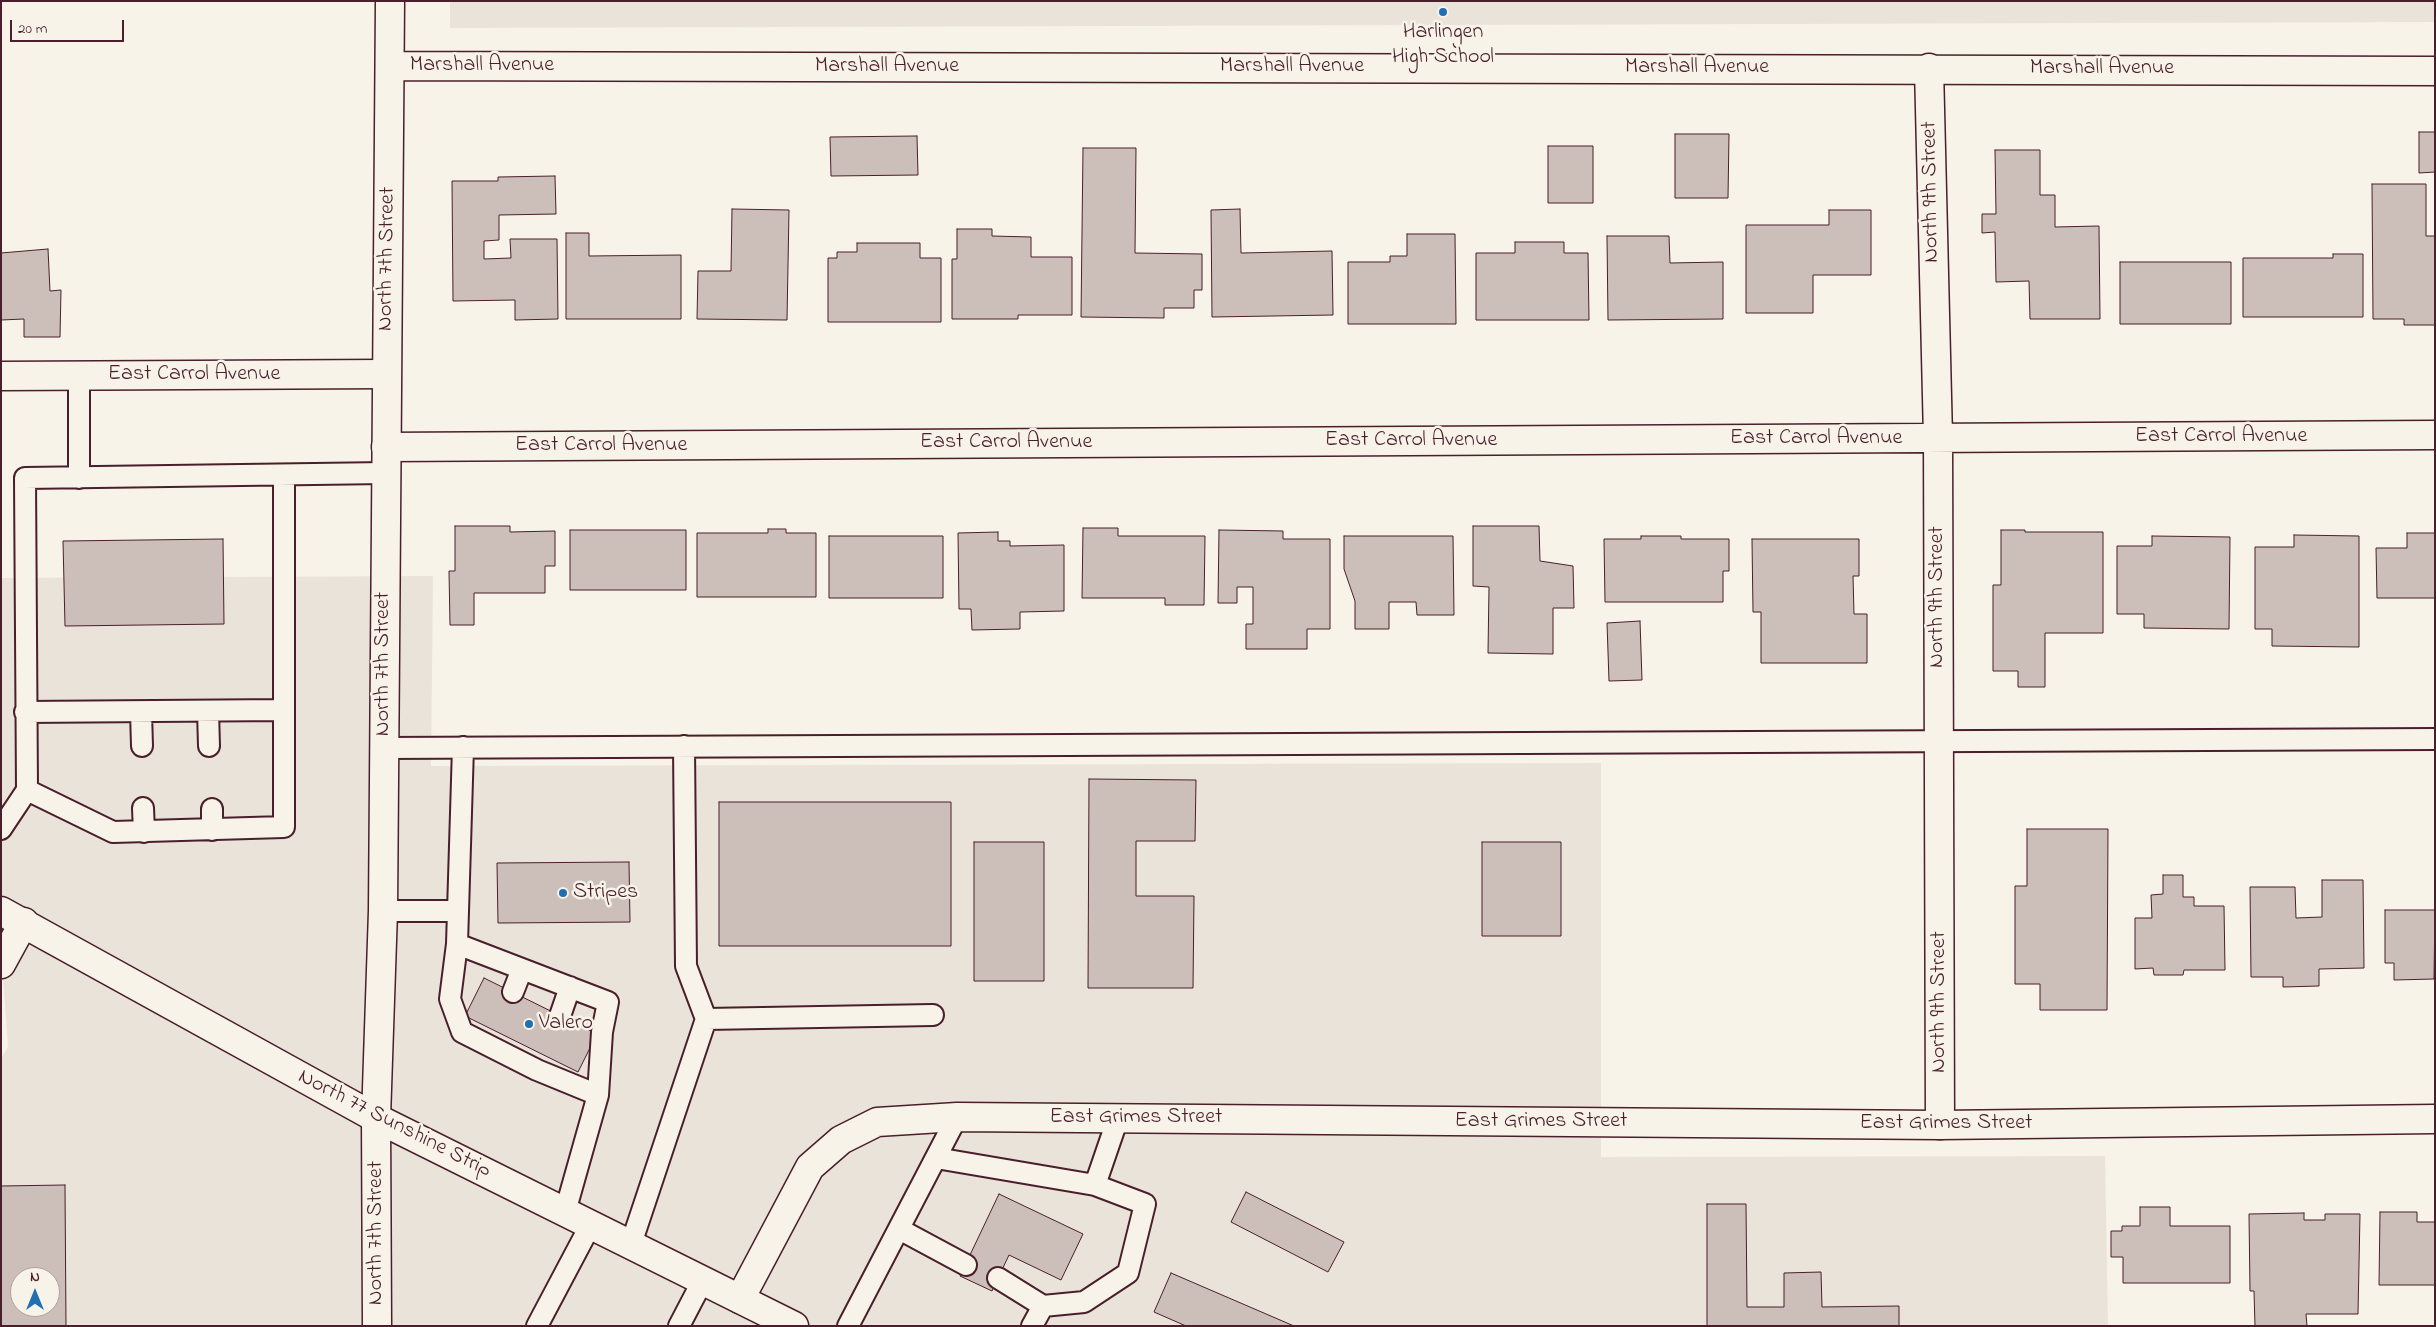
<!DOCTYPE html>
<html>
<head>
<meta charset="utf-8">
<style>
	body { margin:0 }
	#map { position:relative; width:2436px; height:1327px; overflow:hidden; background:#f7f3e8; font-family:"Indie Flower",sans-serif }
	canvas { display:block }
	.frame { position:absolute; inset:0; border:2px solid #4a1f2b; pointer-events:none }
	.north { position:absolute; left:10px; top:1267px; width:50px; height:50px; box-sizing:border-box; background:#f7f3e8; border:1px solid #b29e9c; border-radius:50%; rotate:0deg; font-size:14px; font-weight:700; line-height:20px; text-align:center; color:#4a1f2b }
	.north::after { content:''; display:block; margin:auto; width:18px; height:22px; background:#1f6fb2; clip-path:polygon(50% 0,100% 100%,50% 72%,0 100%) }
	.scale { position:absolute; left:10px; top:20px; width:114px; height:22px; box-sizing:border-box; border:2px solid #4a1f2b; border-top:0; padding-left:6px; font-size:15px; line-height:18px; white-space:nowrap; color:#4a1f2b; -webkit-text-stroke:4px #f7f3e8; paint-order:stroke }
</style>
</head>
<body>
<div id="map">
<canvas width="2436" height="1327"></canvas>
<div class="frame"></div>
<div class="north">N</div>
<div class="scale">20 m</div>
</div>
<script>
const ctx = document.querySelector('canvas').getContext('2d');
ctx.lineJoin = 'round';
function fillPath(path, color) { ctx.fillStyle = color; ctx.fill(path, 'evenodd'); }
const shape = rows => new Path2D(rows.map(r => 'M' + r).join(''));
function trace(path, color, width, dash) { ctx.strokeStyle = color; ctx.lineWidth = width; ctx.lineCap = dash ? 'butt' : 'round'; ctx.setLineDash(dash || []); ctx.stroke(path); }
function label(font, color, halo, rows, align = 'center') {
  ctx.font = font + ' "Indie Flower",sans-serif'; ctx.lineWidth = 5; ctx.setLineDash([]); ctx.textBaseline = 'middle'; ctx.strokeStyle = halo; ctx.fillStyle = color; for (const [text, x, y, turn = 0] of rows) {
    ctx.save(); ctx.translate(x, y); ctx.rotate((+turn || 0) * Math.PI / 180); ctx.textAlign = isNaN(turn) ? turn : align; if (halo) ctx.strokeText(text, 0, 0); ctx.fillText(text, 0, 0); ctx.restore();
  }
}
fillPath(shape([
	[450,1,2435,1,2435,22,450,28],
	[433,576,431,766,1601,763,1601,1157,2105,1156,2108,1326,1,1326,1,1059,8,1047,1,949,1,578],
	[20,1277,50,1277,50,1307,20,1307]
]), '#eae3da');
const building = shape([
	[2419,132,2435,132,2435,172,2419,173,2419,132],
	[1675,134,1729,134,1728,198,1675,198,1675,134],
	[917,136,918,175,831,176,830,137,917,136],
	[1548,146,1593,146,1593,203,1548,203,1548,146],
	[1083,148,1136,148,1135,253,1202,254,1202,290,1194,290,1194,308,1164,308,1164,318,1081,317,1083,148],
	[1995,150,2040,150,2040,195,2055,195,2055,227,2099,226,2100,319,2030,319,2029,281,1996,282,1995,232,1982,233,1982,214,1996,214,1995,150],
	[555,176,556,214,499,215,499,240,484,241,484,259,511,258,510,239,557,239,558,319,515,320,515,300,453,301,452,181,498,181,498,177,555,176],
	[2372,184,2426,184,2426,236,2435,236,2435,325,2404,325,2404,319,2373,319,2372,184],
	[732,209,789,210,787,320,697,319,698,271,731,271,732,209],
	[1240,209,1241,253,1332,251,1333,315,1212,317,1211,210,1240,209],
	[1829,210,1871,210,1871,275,1813,275,1813,313,1746,313,1746,225,1829,225,1829,210],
	[957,229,992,229,992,236,1031,237,1031,257,1072,257,1072,315,1018,315,1018,319,952,319,952,259,957,259,957,229],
	[566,233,589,233,589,256,681,255,681,319,566,319,566,233],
	[1407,234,1455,234,1456,324,1348,324,1348,262,1390,262,1390,256,1407,256,1407,234],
	[1607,236,1669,236,1670,263,1723,262,1723,319,1608,320,1607,236],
	[1515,242,1564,242,1564,253,1588,253,1589,320,1476,320,1476,253,1515,253,1515,242],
	[857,243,920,243,920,258,941,258,941,322,828,322,828,258,837,258,837,252,857,252,857,243],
	[48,249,50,291,61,290,60,337,24,337,24,319,1,320,1,253,48,249],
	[2333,254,2363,254,2363,317,2243,317,2243,258,2333,258,2333,254],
	[2120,262,2231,262,2231,324,2120,324,2120,262],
	[455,526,510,526,510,532,555,531,555,566,545,566,545,593,474,593,474,625,450,625,449,571,455,571,455,526],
	[1473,526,1539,526,1540,561,1573,566,1574,608,1553,608,1553,654,1488,653,1489,587,1473,586,1473,526],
	[1083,528,1118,528,1118,536,1205,536,1204,605,1165,605,1165,598,1082,598,1083,528],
	[768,529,786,529,786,533,816,533,816,597,697,597,697,533,768,533,768,529],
	[570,530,686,530,686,590,570,590,570,530],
	[1219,530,1283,531,1283,539,1330,539,1330,629,1307,629,1307,649,1246,649,1246,624,1253,624,1253,587,1237,587,1237,603,1218,603,1219,530],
	[2001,530,2025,530,2025,532,2103,532,2103,633,2045,633,2045,687,2018,687,2018,671,1993,671,1993,585,2001,585,2001,530],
	[998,532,998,541,1010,541,1010,546,1064,545,1064,611,1020,612,1020,629,972,630,971,609,959,609,958,533,998,532],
	[2407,533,2435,533,2435,598,2377,598,2376,548,2407,548,2407,533],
	[2294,535,2359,536,2359,647,2272,646,2272,629,2255,629,2255,547,2294,547,2294,535],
	[829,536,943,536,943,598,829,598,829,536],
	[1344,536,1453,536,1454,615,1417,615,1416,602,1389,602,1389,629,1355,629,1355,601,1344,569,1344,536],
	[1641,536,1681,536,1681,539,1729,539,1729,571,1723,571,1723,602,1605,602,1604,539,1641,539,1641,536],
	[2152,536,2230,537,2229,629,2144,628,2144,614,2117,614,2117,546,2152,546,2152,536],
	[223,539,224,624,65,626,63,541,223,539],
	[1752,539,1859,539,1859,576,1853,576,1854,614,1867,614,1867,663,1761,663,1761,612,1753,612,1752,539],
	[1640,621,1642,680,1609,681,1607,623,1640,621],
	[1089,779,1196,780,1195,841,1136,841,1136,896,1194,896,1193,988,1088,988,1089,779],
	[719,802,951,802,951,946,719,946,719,802],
	[2027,829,2108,829,2107,1010,2040,1010,2040,984,2015,984,2015,886,2027,886,2027,829],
	[974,842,1044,842,1044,981,974,981,974,842],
	[1482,842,1561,842,1561,936,1482,936,1482,842],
	[629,862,630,922,498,923,497,863,629,862],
	[2163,875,2183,875,2183,897,2194,897,2194,906,2224,906,2225,970,2184,970,2183,975,2154,975,2153,968,2135,969,2135,918,2152,918,2151,895,2163,894,2163,875],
	[2322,880,2363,880,2364,968,2319,969,2319,986,2283,987,2283,977,2251,977,2250,887,2295,887,2296,918,2322,917,2322,880],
	[2385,910,2435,910,2434,979,2394,980,2394,963,2385,963,2385,910],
	[484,978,597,1034,578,1072,465,1016,484,978],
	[65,1185,66,1326,1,1326,1,1186,65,1185],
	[20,1277,50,1277,50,1307,20,1307,20,1277],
	[1246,1192,1344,1242,1328,1272,1231,1222,1246,1192],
	[999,1194,1083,1234,1061,1280,1009,1255,992,1291,960,1276,999,1194],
	[1707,1204,1746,1204,1747,1307,1784,1307,1784,1273,1821,1272,1822,1307,1899,1306,1899,1326,1707,1326,1707,1204],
	[2140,1207,2170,1207,2170,1226,2230,1226,2230,1283,2123,1283,2123,1257,2111,1257,2111,1231,2122,1231,2122,1226,2140,1226,2140,1207],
	[2380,1212,2417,1212,2417,1222,2435,1222,2435,1312,2435,1285,2379,1285,2380,1212],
	[2304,1213,2304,1220,2325,1220,2325,1214,2360,1214,2358,1314,2306,1314,2307,1326,2255,1326,2254,1291,2250,1291,2249,1214,2304,1213],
	[1171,1273,1294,1326,1186,1326,1154,1312,1171,1273]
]);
fillPath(building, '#ccbfb9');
trace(building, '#4a1f2b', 1);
const service = shape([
	[79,376,79,478],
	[208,711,209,746],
	[25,712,284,710,284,475],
	[141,712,142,746],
	[463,747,457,944,608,1002,602,1032,598,1095,565,1212],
	[383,748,2435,739],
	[27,790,113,832,284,827,284,710],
	[143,808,144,832],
	[212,809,212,830],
	[1,829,27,790,25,478,386,473],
	[383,911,458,911],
	[457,944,450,999,462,1032,537,1070,598,1095],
	[513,992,522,969],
	[560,1016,570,987],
	[706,1019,933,1015],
	[936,1158,1095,1185,1145,1204,1128,1273,1084,1302,1043,1306,1032,1326],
	[1095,1185,1118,1118],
	[899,1229,966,1265],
	[631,1244,706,1019,686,966,684,746],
	[998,1278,1043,1306],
	[537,1326,591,1224],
	[679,1326,703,1280],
	[848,1326,957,1117]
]);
const minor = shape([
	[1929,68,1938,438,1940,1125],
	[1,376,386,374],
	[386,447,2435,435],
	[1,964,24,922]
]);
const tertiary = shape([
	[390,66,2435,71],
	[740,1299,810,1167,841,1140,877,1122,957,1117,1940,1125,2435,1119],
	[377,1326,376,1118,383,911,390,1]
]);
const primary = shape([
	[1,911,376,1118,794,1326]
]);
trace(service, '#4a1f2b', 24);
trace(minor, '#4a1f2b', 31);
trace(tertiary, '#4a1f2b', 31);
trace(primary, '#4a1f2b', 31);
trace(service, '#f7f3e8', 20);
trace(minor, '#f7f3e8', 28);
trace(tertiary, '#f7f3e8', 28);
trace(primary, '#f7f3e8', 28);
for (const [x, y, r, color] of [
	[1443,12,5,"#1f6fb2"],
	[563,893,5,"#1f6fb2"],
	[529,1024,5,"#1f6fb2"]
]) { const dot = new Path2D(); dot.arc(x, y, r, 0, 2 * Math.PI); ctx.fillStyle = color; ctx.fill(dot); trace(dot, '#f7f3e8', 2); }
label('22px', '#4a1f2b', '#f7f3e8', [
	["Harlingen",1443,33,"center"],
	["High School",1443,58,"center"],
	["Stripes",573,893],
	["Valero",539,1024]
], 'left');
label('22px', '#4a1f2b', '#f7f3e8', [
	["Marshall Avenue",482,66],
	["Marshall Avenue",887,67],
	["Marshall Avenue",1292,67],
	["Marshall Avenue",1697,68],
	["Marshall Avenue",2102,69],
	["North 9th Street",1932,192,-91],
	["North 7th Street",388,259,-89],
	["East Carrol Avenue",194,375],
	["East Carrol Avenue",2221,437],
	["East Carrol Avenue",1816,439],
	["East Carrol Avenue",1411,441],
	["East Carrol Avenue",1006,443],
	["East Carrol Avenue",601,446],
	["North 9th Street",1938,597,-90],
	["North 7th Street",384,664,-90],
	["North 9th Street",1940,1002,-90],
	["East Grimes Street",1136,1118],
	["East Grimes Street",1541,1122],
	["East Grimes Street",1946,1124],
	["North 77 Sunshine Strip",394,1125,27],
	["North 7th Street",377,1233,-90]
]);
</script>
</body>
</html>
